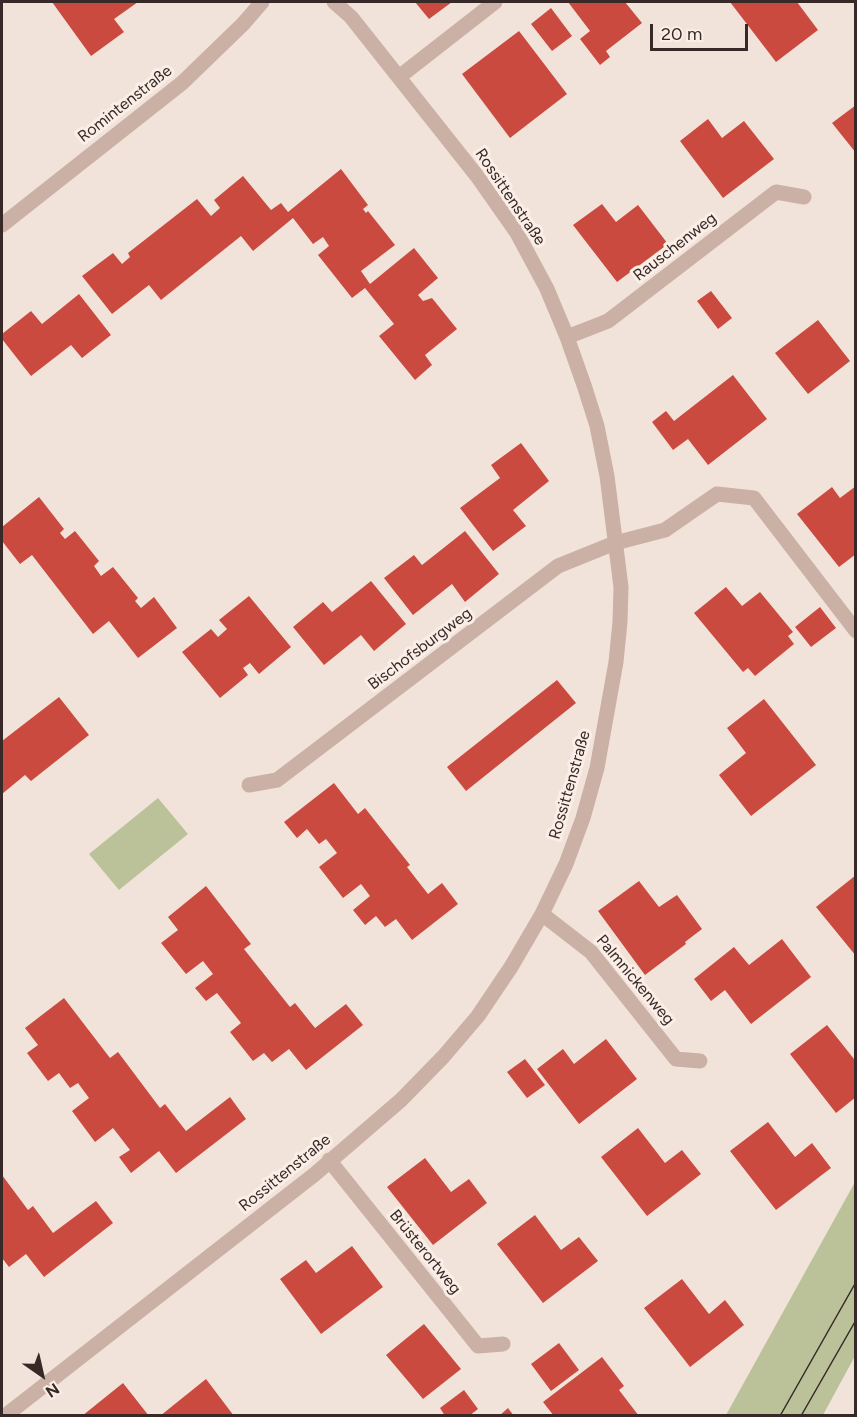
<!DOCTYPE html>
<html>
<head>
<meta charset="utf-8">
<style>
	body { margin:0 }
	#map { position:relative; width:857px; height:1417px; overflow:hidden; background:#f2e3da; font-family:Figtree,sans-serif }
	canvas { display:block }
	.frame { position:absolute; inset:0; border:3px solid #362927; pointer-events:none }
	.north { position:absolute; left:12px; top:1345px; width:60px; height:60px; -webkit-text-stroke:4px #faeee6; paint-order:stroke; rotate:146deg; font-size:16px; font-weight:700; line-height:24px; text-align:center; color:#362927 }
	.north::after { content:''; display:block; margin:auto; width:21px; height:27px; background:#362927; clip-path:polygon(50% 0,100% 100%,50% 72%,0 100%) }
	.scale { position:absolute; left:650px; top:24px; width:98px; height:27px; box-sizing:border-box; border:3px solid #362927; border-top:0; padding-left:8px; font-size:18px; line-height:21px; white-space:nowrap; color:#362927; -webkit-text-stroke:4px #faeee6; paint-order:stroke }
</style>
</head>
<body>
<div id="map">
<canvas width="857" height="1417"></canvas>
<div class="frame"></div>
<div class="north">N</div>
<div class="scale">20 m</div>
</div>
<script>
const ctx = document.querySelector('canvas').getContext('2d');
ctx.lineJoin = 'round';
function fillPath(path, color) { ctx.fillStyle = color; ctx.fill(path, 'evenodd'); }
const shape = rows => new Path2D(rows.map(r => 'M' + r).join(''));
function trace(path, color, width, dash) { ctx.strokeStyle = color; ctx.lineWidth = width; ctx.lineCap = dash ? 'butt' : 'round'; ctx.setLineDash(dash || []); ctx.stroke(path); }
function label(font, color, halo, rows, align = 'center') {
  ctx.font = font + ' Figtree,sans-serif'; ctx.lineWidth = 6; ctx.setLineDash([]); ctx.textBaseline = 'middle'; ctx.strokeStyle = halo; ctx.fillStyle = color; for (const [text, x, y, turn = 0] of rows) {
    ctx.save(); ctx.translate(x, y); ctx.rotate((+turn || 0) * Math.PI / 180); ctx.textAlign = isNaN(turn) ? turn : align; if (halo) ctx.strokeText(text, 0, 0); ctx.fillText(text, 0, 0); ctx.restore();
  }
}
fillPath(shape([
	[158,798,188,834,119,890,89,854],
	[855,1182,855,1356,823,1415,726,1415]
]), '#bbc299');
fillPath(shape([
	[52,2,138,2,114,19,124,32,91,56],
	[415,2,452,2,429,19],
	[568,2,625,2,642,23,606,51,610,57,600,65,580,39,590,31],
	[730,2,797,2,818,30,776,62],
	[551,8,572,36,552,51,531,24],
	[519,31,567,94,510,138,462,74],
	[856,105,856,153,832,123],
	[708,119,722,138,744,121,774,159,723,198,680,141],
	[341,169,368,205,363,209,366,213,368,211,395,245,361,271,370,284,414,248,438,278,418,295,423,301,432,298,457,329,425,355,432,365,415,380,379,336,394,324,365,288,352,298,318,255,329,246,323,237,313,244,293,218,253,251,241,236,161,300,149,285,112,314,82,276,113,253,122,264,130,257,128,253,197,199,211,216,220,208,214,200,243,176,271,210,281,203,288,212],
	[602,204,616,222,638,205,668,244,617,282,573,225],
	[711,291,732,318,718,329,697,301],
	[79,294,111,335,82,358,71,345,31,376,2,339,2,334,31,311,42,324],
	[818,320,850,361,808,394,775,353],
	[733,375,767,419,708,465,688,439,673,450,652,422,666,411,674,421],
	[521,443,549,481,513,510,526,526,493,551,460,508,500,478,491,465],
	[856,486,856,554,839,567,797,514,832,487,840,498],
	[39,497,64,529,60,533,65,539,75,531,99,561,94,566,101,576,113,567,138,598,135,601,141,608,154,597,177,628,138,658,109,621,93,634,32,555,20,564,2,541,2,527],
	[465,531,499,574,465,602,452,584,413,615,384,578,414,555,422,565],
	[371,581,406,624,374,651,361,635,324,665,293,627,323,602,332,612],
	[726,587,742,606,760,592,793,632,788,636,794,644,755,676,748,668,743,672,694,613],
	[249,596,291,647,259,674,250,663,243,668,248,675,220,698,182,652,211,629,218,637,227,629,219,620],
	[820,607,836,628,811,647,795,627],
	[557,680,576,703,466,791,447,767],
	[59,697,89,735,31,781,25,775,2,794,2,741],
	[764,699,816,765,751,816,719,775,746,753,727,728],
	[334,783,358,814,365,808,410,865,407,867,428,894,442,883,458,904,412,940,396,919,385,927,376,916,365,925,353,910,370,896,361,884,343,898,319,867,337,853,326,839,319,844,307,829,297,838,284,822],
	[856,875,856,956,816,907],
	[639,881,659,907,677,895,702,929,685,942,686,944,645,975,598,911],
	[206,886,251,944,244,949,290,1007,295,1003,315,1028,346,1004,363,1025,306,1070,289,1049,272,1062,264,1053,253,1061,230,1032,241,1023,217,993,206,1001,195,988,213,974,203,961,186,974,161,943,178,930,168,917],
	[782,939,811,977,751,1024,725,990,711,1001,694,979,734,947,749,965],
	[64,998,110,1058,118,1052,160,1108,165,1104,186,1131,230,1097,246,1119,176,1173,159,1151,131,1173,119,1157,130,1150,113,1128,95,1142,72,1111,89,1098,78,1083,70,1088,59,1073,48,1081,27,1053,38,1045,25,1028],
	[827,1025,854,1059,856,1058,856,1097,836,1113,790,1054],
	[606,1039,637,1079,579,1124,537,1069,563,1049,574,1064],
	[525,1059,545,1085,527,1098,507,1072],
	[768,1122,795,1157,812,1143,831,1168,776,1210,730,1151],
	[638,1128,665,1163,682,1150,701,1174,647,1216,601,1157],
	[425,1158,451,1192,469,1179,487,1203,433,1245,387,1187],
	[2,1175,28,1210,33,1206,53,1233,96,1201,113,1223,44,1277,26,1254,9,1267,2,1258],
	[535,1215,561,1250,579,1237,598,1261,543,1303,497,1244],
	[352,1246,383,1287,321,1334,280,1279,306,1260,316,1273],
	[682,1279,709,1314,725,1300,744,1325,690,1367,644,1308],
	[424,1324,461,1369,423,1399,386,1355],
	[559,1343,579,1370,551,1391,531,1364],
	[602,1357,624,1386,619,1390,639,1416,554,1416,543,1402],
	[206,1379,234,1416,160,1416],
	[123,1383,149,1416,82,1416],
	[464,1390,478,1409,469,1416,445,1416,440,1408],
	[508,1408,514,1416,499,1416]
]), '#cb4a40');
trace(shape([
	[249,785,277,780,558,566,615,543]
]), '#cbb0a5', 15);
trace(shape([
	[399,77,495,2],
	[2,225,182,83,243,24,262,2],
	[567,337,608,321,776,192,804,197],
	[615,543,665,530,717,494,754,498,856,631],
	[542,914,591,952,676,1059,700,1061],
	[329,1160,478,1346,503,1344],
	[5,1416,315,1174,401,1100,443,1057,478,1016,511,967,542,914,566,864,583,818,597,768,616,662,620,622,621,587,607,476,597,426,585,388,567,337,547,289,517,233,477,176,351,17,334,2]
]), '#cbb0a5', 15);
trace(shape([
	[780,1416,856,1282],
	[801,1416,856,1320]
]), '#362927', 1.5);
label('16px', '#362927', '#faeee6', [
	["Romintenstraße",125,104,-38],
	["Rossittenstraße",510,197,56],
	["Rauschenweg",675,247,-38],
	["Bischofsburgweg",420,649,-37],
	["Rossittenstraße",570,785,-74],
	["Palmnickenweg",635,980,50],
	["Rossittenstraße",285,1173,-39],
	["Brüsterortweg",425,1252,51]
]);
</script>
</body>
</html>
